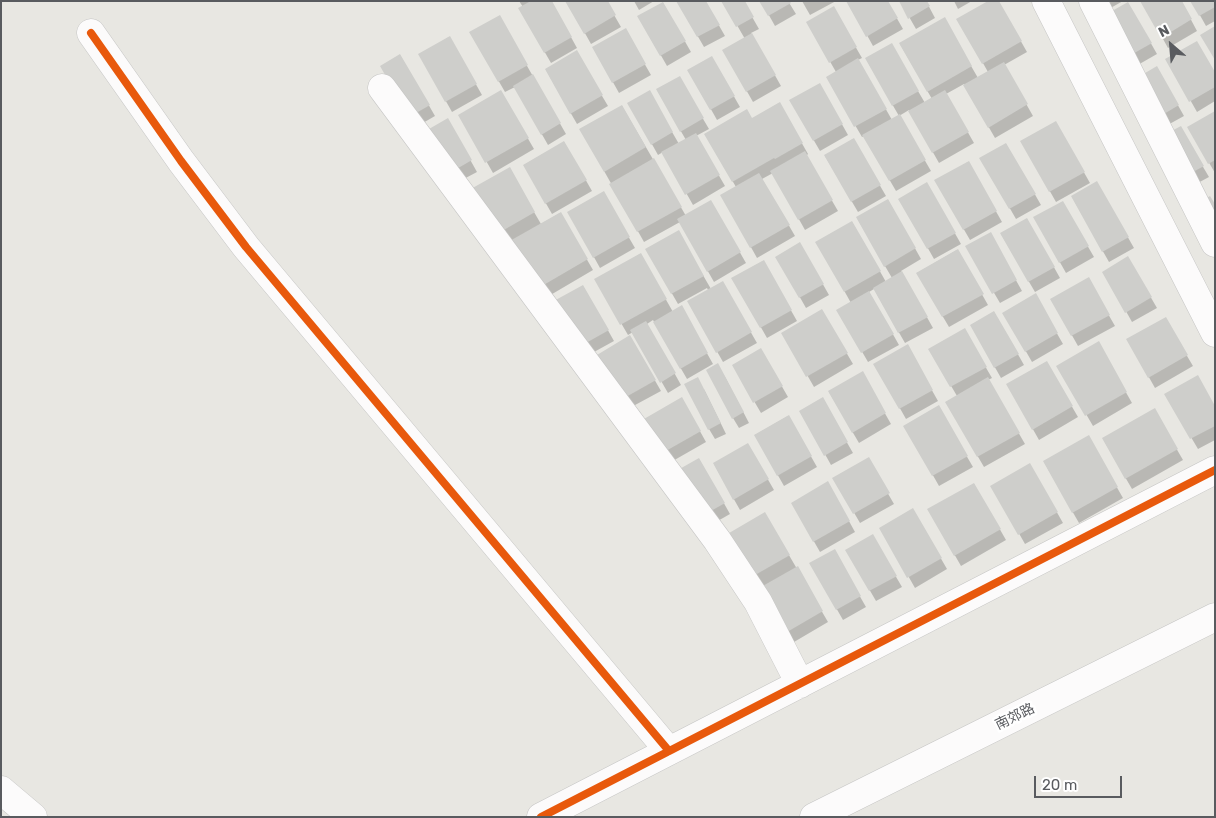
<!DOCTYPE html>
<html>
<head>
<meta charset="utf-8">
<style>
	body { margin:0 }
	#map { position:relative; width:1216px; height:818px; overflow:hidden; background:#e8e7e2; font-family:Rubik,sans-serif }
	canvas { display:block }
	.frame { position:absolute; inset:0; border:2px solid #595b5f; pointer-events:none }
	.north { position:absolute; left:1146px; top:20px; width:50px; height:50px; -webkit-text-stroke:4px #fff; paint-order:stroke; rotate:333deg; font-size:14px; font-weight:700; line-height:20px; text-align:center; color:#595b5f }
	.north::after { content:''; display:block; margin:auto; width:18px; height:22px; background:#595b5f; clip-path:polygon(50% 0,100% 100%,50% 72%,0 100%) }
	.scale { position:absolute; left:1034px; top:776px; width:88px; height:22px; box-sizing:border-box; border:2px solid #595b5f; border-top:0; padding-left:6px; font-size:15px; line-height:18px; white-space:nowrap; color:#595b5f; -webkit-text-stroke:4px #fff; paint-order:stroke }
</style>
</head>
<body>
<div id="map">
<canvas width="1216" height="818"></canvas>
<div class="frame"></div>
<div class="north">N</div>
<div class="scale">20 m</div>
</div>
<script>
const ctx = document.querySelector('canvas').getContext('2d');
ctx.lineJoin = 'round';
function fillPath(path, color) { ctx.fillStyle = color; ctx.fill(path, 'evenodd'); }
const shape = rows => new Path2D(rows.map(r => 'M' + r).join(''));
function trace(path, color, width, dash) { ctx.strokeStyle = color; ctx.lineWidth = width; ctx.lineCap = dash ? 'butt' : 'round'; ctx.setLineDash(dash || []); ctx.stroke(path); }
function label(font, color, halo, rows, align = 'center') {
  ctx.font = font + ' Rubik,"Noto Sans SC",sans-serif'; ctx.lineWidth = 5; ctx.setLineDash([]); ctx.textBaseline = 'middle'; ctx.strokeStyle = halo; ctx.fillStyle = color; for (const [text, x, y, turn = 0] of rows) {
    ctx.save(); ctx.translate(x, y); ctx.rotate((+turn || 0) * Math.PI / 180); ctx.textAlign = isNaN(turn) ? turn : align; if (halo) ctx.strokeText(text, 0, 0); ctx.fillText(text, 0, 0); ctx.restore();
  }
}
fillPath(shape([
	[519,1,551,1,577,48,551,63,520,9,523,7],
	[567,1,606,1,621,27,591,44],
	[634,1,654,1,639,10],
	[705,1,725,36,704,47,678,2],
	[723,1,743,1,759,29,751,33,781,86,753,102,724,51,745,39],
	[761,1,788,1,796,14,775,26],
	[802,1,836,1,810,15],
	[848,1,887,1,903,29,873,46],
	[900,1,926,1,935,18,916,29],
	[954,1,972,1,958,9],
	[998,1,1027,52,1004,65,1033,116,995,138,964,84,946,94,974,143,939,163,909,110,899,116,931,171,896,191,864,136,862,137,827,77,836,72,808,23,833,8,862,58,858,60,892,120,899,116,866,59,891,45,925,103,932,99,900,44,944,19,978,78,988,72,958,19],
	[1101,1,1123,1,1107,10],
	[1142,1,1181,1,1197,31,1168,48],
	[1192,1,1215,1,1215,21,1206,26],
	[663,3,691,52,667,66,639,17],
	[1128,3,1157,54,1136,66],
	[499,17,566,134,548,145,515,87,505,92,471,33],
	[625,30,651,75,619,93,594,48],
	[449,37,482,95,452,112,420,55],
	[576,52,608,106,577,124,546,70],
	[400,55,435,116,416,127],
	[712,58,740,107,717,120,689,70],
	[1167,59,1215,75,1215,101,1197,112],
	[1157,68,1184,116,1164,127],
	[679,78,709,129,696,136,725,186,693,205,663,152,658,155,629,103,649,92,679,144,686,140,657,90],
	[820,85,848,135,820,151,791,101],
	[501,92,534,149,493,173,460,115],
	[779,103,808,154,806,156,838,211,805,230,773,173,762,179,795,236,757,258,722,195,736,187,705,134,752,119],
	[622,106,686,216,711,202,746,263,714,282,680,222,644,242,581,130],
	[1215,113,1215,173,1189,128],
	[448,120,477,172,460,181],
	[1056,123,1090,183,1056,202,1022,142],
	[1180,128,1209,177,1196,184],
	[853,139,886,196,858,212,825,156],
	[564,142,592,191,552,214,524,165],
	[1006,144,1041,205,1016,219,981,158],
	[968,162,1002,222,970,240,936,181],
	[509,169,541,224,560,213,593,270,542,300,502,245],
	[1097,183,1134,248,1109,262,1072,197],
	[927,184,961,244,934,259,900,199],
	[603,193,635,248,600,268,569,212],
	[888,200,921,259,901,271,933,328,905,343,874,289,869,292,899,345,868,362,838,310,851,303,817,242,852,222,886,282,892,278,857,218],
	[1062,202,1094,257,1066,273,1035,218],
	[1027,219,1060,278,1035,292,1001,234],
	[678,232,711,289,722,282,757,343,723,362,689,302,708,290,707,288,678,304,647,250],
	[990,234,1022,291,1000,303,967,247],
	[800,244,829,295,806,308,777,257],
	[957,250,988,305,949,327,917,273],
	[640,254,673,312,681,307,713,364,687,379,653,320,647,324,681,385,668,393,633,332,628,335,596,280],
	[1128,258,1157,308,1132,322,1104,272],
	[763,261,797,321,767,338,733,278],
	[1088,279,1115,326,1078,346,1052,300],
	[583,286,614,341,585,357],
	[1035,295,1063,344,1032,362,1004,313],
	[822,311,853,364,814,387,783,333],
	[994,312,1024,365,1001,378,971,325],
	[1165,319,1193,366,1155,388,1128,340],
	[964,330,992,378,988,380,1025,444,984,467,946,402,957,396,930,350],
	[630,337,661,391,624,411],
	[1098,343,1132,403,1093,426,1058,366],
	[907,346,938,401,906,419,875,364],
	[761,350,788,397,761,413,733,365],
	[1046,362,1078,417,1039,440,1008,385],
	[862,373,891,424,859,443,829,392],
	[724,375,749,423,739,428,733,418],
	[704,389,726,434,715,439,709,429],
	[1166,395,1215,408,1215,440,1198,449],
	[682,399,706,442,664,466,639,423],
	[822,399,853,453,831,465,801,411],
	[938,407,973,467,939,486,905,426],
	[1154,410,1183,460,1132,489,1103,439],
	[788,416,817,467,784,486,755,435],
	[1088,437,1123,498,1079,523,1044,462],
	[748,445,774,490,740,510,714,464],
	[699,459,730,514,709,526],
	[868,459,894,504,860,523,834,478],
	[1030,465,1063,523,1025,544,992,486],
	[828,483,855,532,820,552,792,503],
	[974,484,1006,540,961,566,929,510],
	[913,510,947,569,915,588,881,528],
	[765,514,828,622,794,642,726,537],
	[872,536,902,587,876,601,847,551],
	[834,551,866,607,843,620,811,564]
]), '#0003');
fillPath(shape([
	[531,1,552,1,572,37,544,53,518,8],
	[565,1,608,1,616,15,584,34],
	[676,1,706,1,720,25,697,37],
	[721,1,745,1,754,17,736,27],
	[759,1,789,1,791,3,768,16],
	[846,1,888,1,898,18,866,37],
	[899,1,927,1,930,6,908,19],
	[988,1,999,1,1022,41,982,64,956,19],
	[1140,1,1182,1,1192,19,1161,38],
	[1190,1,1215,1,1215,7,1199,16],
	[663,2,686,41,660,56,637,16],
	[1128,2,1152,43,1129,56,1105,15],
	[834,6,857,47,829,63,806,22],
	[500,15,528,65,498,82,469,32],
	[945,17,972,66,927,92,899,43],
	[1215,26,1215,60,1200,35],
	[626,28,646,64,612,83,592,47],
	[752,33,776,75,746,92,722,50],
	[450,36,477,84,445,102,418,54],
	[1197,41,1215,72,1215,87,1189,102,1165,59],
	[892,43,919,91,892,106,865,58],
	[577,50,603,95,570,114,545,69],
	[400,54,430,105,409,117,380,66],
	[712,56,735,96,710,110,687,70],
	[858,58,887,109,854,127,826,77],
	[1004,62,1028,104,988,128,963,85],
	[1157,66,1179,105,1157,118,1135,79],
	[533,74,561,123,541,135,513,86],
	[680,76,704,118,680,132,656,89],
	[820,83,843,124,813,141,789,100],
	[501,90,529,138,485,163,458,115],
	[650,90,673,132,651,145,627,103],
	[945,90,969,132,932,153,908,111],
	[780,102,803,143,775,159,774,158,732,182,704,134,747,109,752,118],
	[622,105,646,147,604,172,579,129],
	[1215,111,1215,160,1208,164,1187,127],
	[900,114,926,160,889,181,862,135],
	[448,118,472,160,453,171,429,129],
	[1056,121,1085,172,1049,192,1020,141],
	[1181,126,1204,166,1189,174,1166,134],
	[696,133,720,175,685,195,661,152],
	[854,138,881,185,851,202,824,155],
	[564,141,587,180,545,204,523,165],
	[1006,143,1036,194,1009,209,979,158],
	[805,151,833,200,798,220,770,171],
	[654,158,682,207,637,232,609,184],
	[969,161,997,211,963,230,934,180],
	[510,167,535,212,495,235,469,190],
	[759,173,790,225,750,248,720,195],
	[1097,181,1129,237,1102,252,1071,196],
	[927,182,956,233,927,249,898,199],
	[604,191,630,237,593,258,567,212],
	[1210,196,1215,204,1215,231,1199,203],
	[888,199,916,248,884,267,856,217],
	[711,200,741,252,707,272,677,219],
	[1063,201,1089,246,1059,263,1033,217],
	[561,212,588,259,535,290,508,242],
	[1027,218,1055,267,1028,282,1000,233],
	[852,221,881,271,844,292,815,242],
	[679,230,704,276,671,294,645,249],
	[991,232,1017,280,992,294,965,246],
	[800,242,824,284,799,298,775,257],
	[958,249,984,294,942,317,916,273],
	[641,253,667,299,620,325,594,279],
	[1128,256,1152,297,1125,313,1102,272],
	[764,260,792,310,760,328,731,278],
	[902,271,928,317,898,333,873,288],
	[1089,277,1110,315,1071,336,1050,299],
	[723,281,752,332,716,353,687,301],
	[583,285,609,330,577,348,552,302],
	[869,291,894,334,861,353,836,310],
	[1036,293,1058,333,1025,352,1002,313],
	[682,305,708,353,680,369,653,322],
	[822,309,848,353,806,377,781,333],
	[994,311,1019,354,994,368,970,325],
	[1166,317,1188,355,1148,378,1126,339],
	[646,321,676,373,660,383,630,330],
	[965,328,987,367,950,387,928,349],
	[630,335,656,380,617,402,592,358],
	[1099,341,1127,392,1085,416,1056,366],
	[908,344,933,390,899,409,873,364],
	[761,348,783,386,753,403,732,365],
	[1047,361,1073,406,1032,430,1006,384],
	[718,363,744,412,732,419,706,370],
	[863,371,886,413,852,433,828,391],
	[1198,375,1215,406,1215,426,1190,439,1164,394],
	[698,377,721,423,708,430,684,384],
	[988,377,1020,433,977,457,945,402],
	[682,397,701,431,657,456,637,423],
	[823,397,848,442,824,456,799,411],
	[939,405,968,456,932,476,903,426],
	[1155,408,1178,449,1125,479,1102,438],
	[789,415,812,456,777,476,754,435],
	[1089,435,1118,487,1072,513,1043,461],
	[748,443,769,479,733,500,713,463],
	[869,457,890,493,853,514,832,478],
	[699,458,725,503,702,516,676,471],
	[1030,463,1058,512,1018,535,990,486],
	[828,481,850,521,813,542,791,503],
	[974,483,1001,529,954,556,927,509],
	[913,508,942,558,907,578,879,528],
	[765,512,790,555,748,579,724,536],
	[873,534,897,576,869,591,845,550],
	[835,549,861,596,836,610,809,563],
	[798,566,823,611,787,632,761,587]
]), '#cececb');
const minor = shape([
	[1046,1,1215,333],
	[1093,1,1215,243],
	[91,33,181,161,246,247,669,751],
	[382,88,717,540,758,602,800,684],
	[1,790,33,817],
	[541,817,1215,470],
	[814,817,1215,617]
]);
trace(minor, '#c5c5c4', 29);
trace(minor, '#fcfbfb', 28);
trace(shape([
	[91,33,181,161,246,247,669,751],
	[541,817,1215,470]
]), '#e8590c', 8);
label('14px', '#595b5f', '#fff', [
	["南郊路",1015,717,-26]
]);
</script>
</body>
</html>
